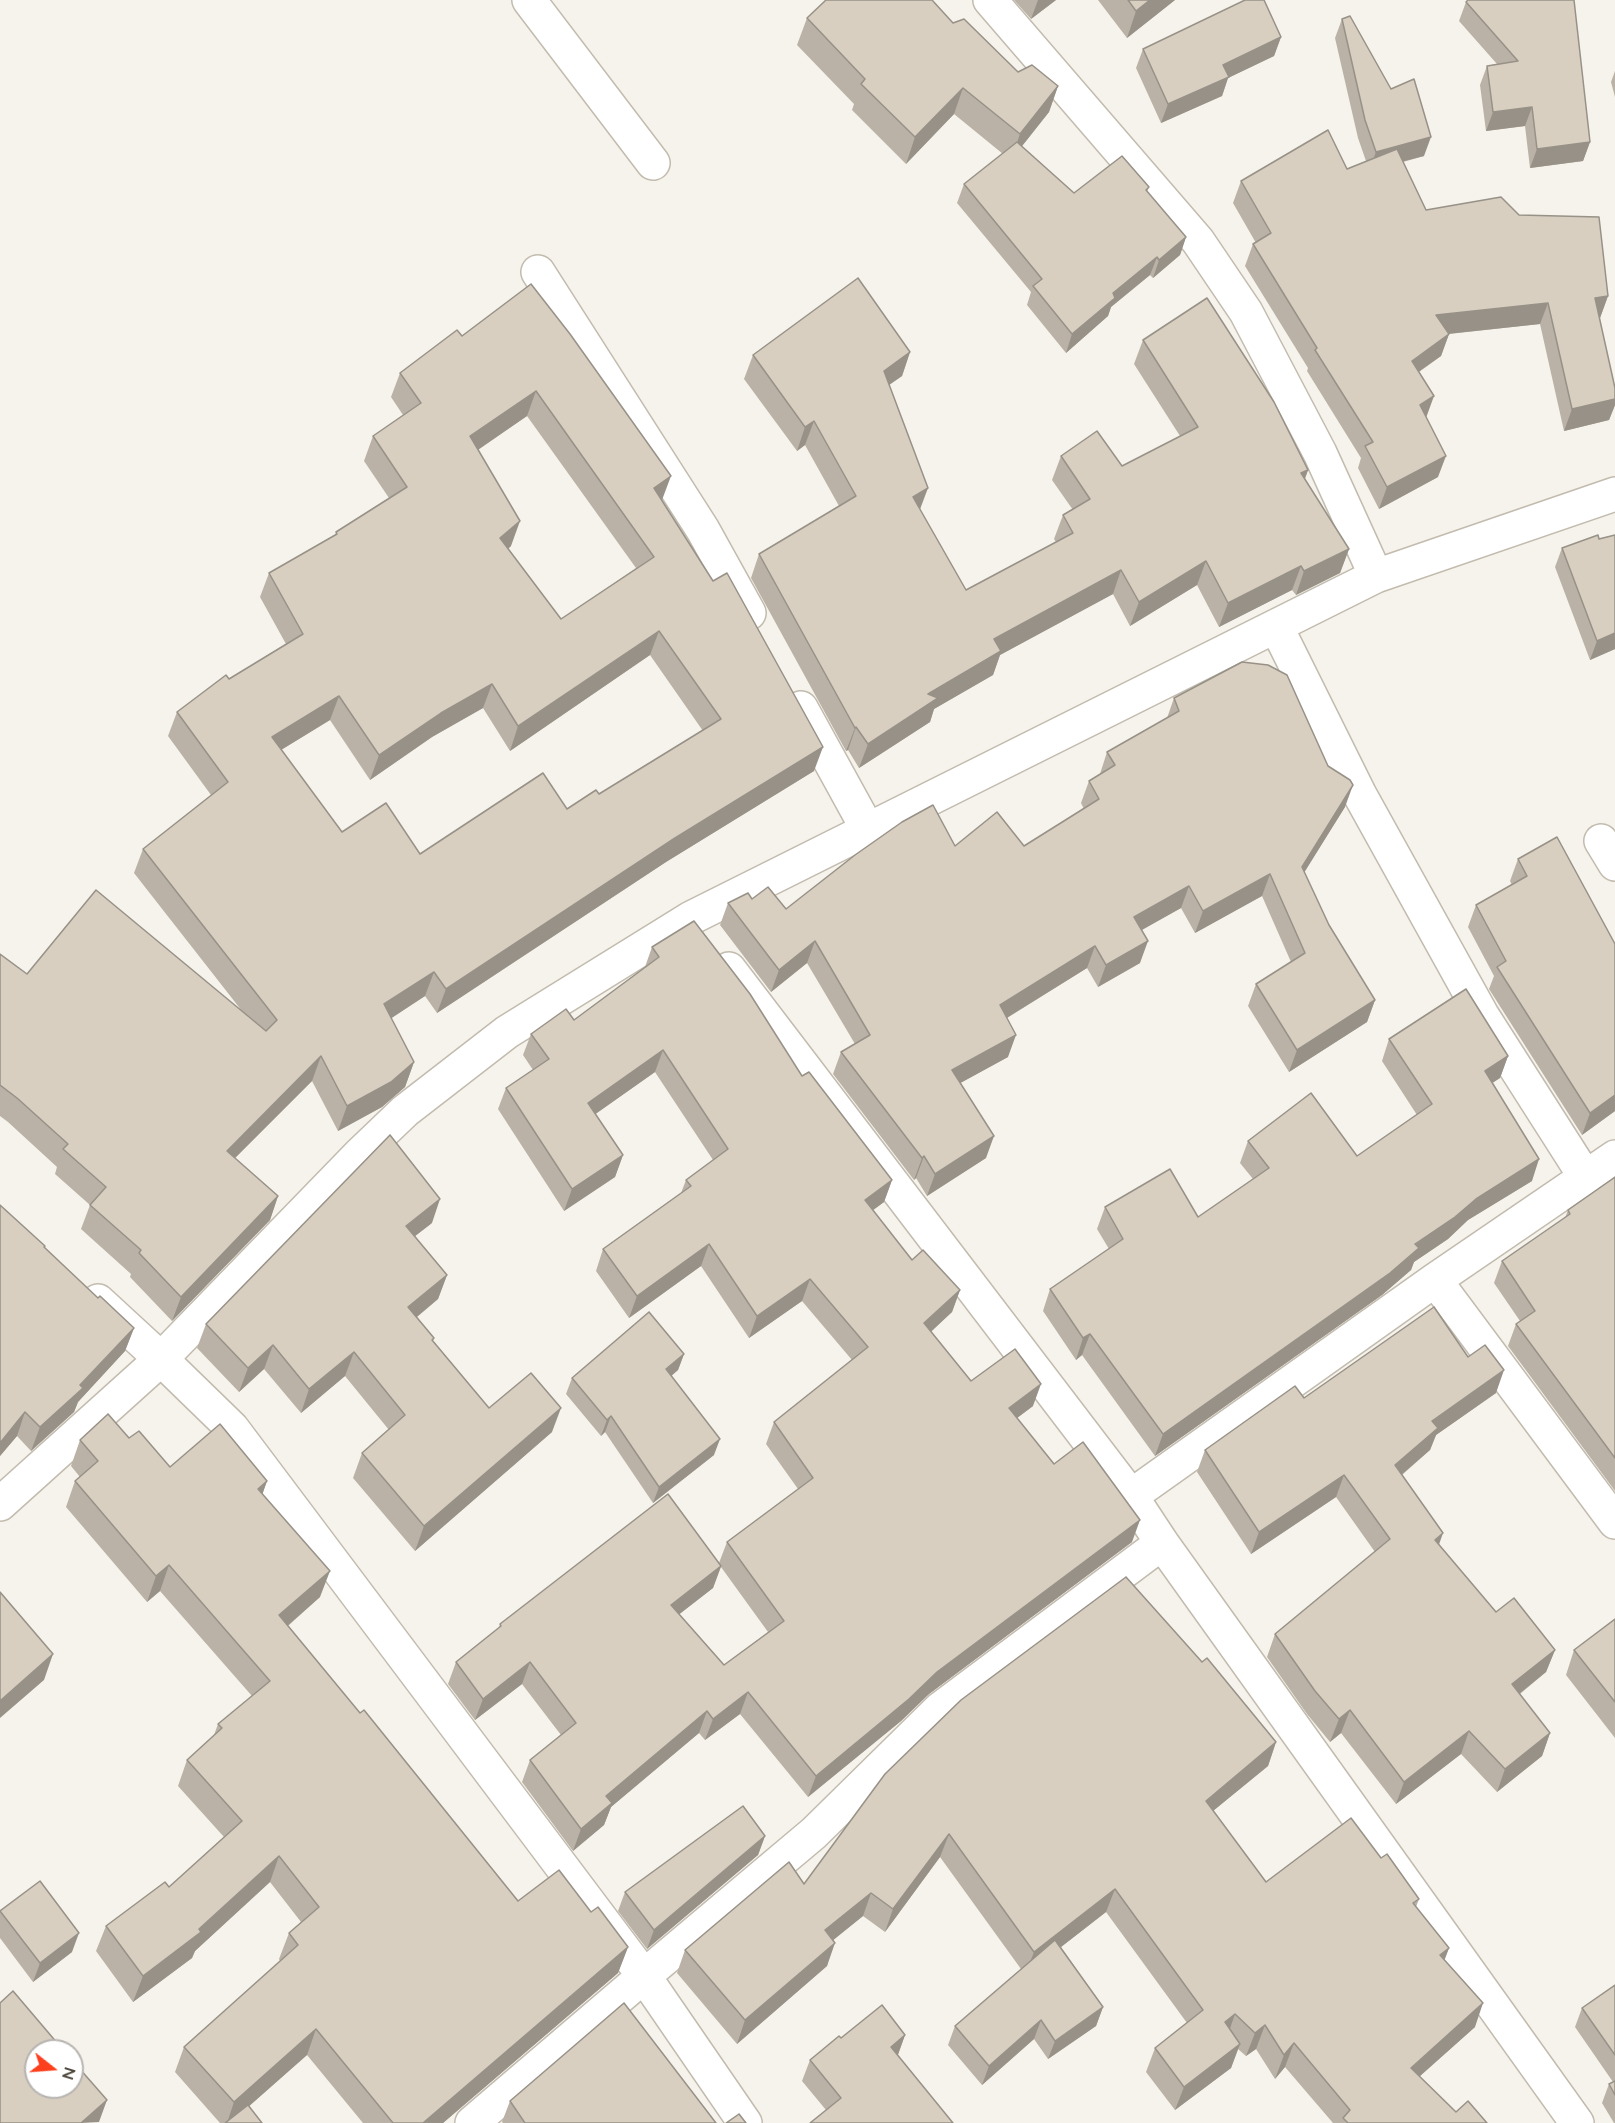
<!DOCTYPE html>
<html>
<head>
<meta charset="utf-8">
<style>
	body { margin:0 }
	#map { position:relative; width:1615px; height:2123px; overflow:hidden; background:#f6f3ec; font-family:Lato,sans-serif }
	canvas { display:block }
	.north { position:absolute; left:24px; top:2039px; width:60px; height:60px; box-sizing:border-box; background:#fff; border:2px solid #b7b4b0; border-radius:50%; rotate:107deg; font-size:16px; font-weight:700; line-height:24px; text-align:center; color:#4b4439 }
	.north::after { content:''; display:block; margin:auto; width:21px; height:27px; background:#fc3f1d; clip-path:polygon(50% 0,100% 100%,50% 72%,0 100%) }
</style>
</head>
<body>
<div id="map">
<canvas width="1615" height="2123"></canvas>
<div class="north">N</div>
</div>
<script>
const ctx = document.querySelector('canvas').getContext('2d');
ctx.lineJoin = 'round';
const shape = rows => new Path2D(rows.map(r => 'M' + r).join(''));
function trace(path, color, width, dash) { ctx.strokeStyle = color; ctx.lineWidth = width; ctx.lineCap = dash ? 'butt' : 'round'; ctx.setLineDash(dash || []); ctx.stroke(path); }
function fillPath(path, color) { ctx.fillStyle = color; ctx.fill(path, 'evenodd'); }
const minor = shape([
	[529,0,653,163],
	[990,0,1198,241,1246,312,1320,453,1376,576],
	[538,272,703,530,749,613],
	[1276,626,1360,795,1482,1015,1586,1178],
	[801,708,868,830],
	[1601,841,1615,864],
	[729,969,1131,1496,1162,1543,1577,2123],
	[1435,1280,1615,1522],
	[98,1301,161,1359,232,1428,644,1976,745,2123],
	[1131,1496,1435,1280,1615,1157],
	[0,1504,161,1359,359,1155,405,1111,507,1032,691,918,1376,576,1615,494],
	[472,2123,644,1976,814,1833,940,1709,1162,1543]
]);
trace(minor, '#c2bbae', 36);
trace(minor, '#fff', 33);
fillPath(shape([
	[1014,0,1056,0,1031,19],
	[1098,0,1175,0,1127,38],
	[1466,2,1590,142,1583,161,1530,168,1525,126,1486,131,1480,85,1487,66,1497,64,1459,21],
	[807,18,953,23,1018,72,1058,86,1049,112,1022,146,1074,193,1149,187,1147,192,1186,237,1180,255,1153,278,1150,275,1111,307,1108,316,1066,353,1027,305,1031,292,957,203,964,184,1003,154,954,114,906,164,852,110,854,104,797,45],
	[1342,19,1424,156,1403,162,1426,210,1519,215,1608,296,1600,318,1599,318,1615,388,1615,405,1609,420,1564,431,1540,324,1449,334,1441,356,1419,372,1426,418,1438,477,1379,509,1358,468,1361,458,1307,371,1308,368,1245,266,1253,244,1256,243,1233,203,1241,181,1347,169,1366,161,1358,138,1335,38],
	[1281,37,1274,56,1228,78,1222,96,1161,123,1136,68,1143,49],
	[1615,71,1615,97,1611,82],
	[531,284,662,500,814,771,666,862,437,1013,425,996,391,1018,414,1062,405,1087,382,1107,338,1131,312,1081,235,1158,278,1196,270,1220,172,1321,130,1277,131,1274,81,1229,90,1205,55,1174,57,1167,8,1122,0,1116,0,954,27,974,242,1011,134,873,143,849,211,795,168,736,177,712,229,679,286,644,260,597,269,573,335,536,336,532,389,498,364,461,373,436,403,415,391,397,400,373,462,336],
	[527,416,636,568,561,619,508,549,511,546,478,449],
	[650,655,703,731,599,794,567,809,420,854,342,832,281,750,330,720,370,780,432,737,483,708,510,751],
	[1143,340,1308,470,1305,479,1349,549,1340,573,1296,595,1292,590,1219,627,1197,585,1130,626,1113,594,1000,655,993,675,934,709,930,722,859,768,848,750,846,751,751,578,759,554,839,506,805,445,797,451,744,379,753,355,910,352,902,376,889,385,920,510,966,590,1056,542,1054,539,1063,515,1073,510,1052,480,1061,456,1122,466,1180,436,1134,364],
	[1615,535,1615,649,1590,660,1555,567,1562,548],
	[1174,698,1345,807,1304,872,1329,925,1375,1000,1367,1022,1289,1072,1248,1006,1256,984,1291,962,1262,896,1195,933,1181,908,1141,930,1140,963,1098,987,1087,968,1007,1018,1008,1057,960,1083,986,1158,927,1196,916,1178,914,1180,833,1074,841,1052,855,1044,807,963,771,992,720,925,728,903,752,899,786,909,955,846,1024,846,1084,809,1081,803,1089,781,1100,774,1107,752,1167,718],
	[1518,859,1615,944,1615,1111,1582,1135,1489,989,1494,976,1468,927,1476,905,1512,885,1510,881],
	[652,947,802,1076,892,1180,884,1202,873,1210,912,1260,960,1290,952,1312,931,1331,971,1381,1033,1406,1017,1418,1054,1464,1132,1542,929,1694,901,1721,808,1797,740,1714,705,1740,699,1733,611,1807,604,1825,573,1851,522,1782,530,1760,561,1735,522,1684,475,1720,448,1684,456,1662,499,1628,500,1624,719,1563,727,1542,798,1489,766,1444,774,1422,852,1360,802,1301,749,1338,701,1266,629,1318,596,1271,603,1249,681,1193,686,1180,713,1160,655,1072,595,1114,623,1155,615,1177,564,1211,498,1109,506,1088,533,1070,523,1055,531,1034,574,1020,645,967],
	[721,1567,768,1632,724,1665,679,1614,713,1588],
	[1389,1039,1508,1056,1500,1078,1492,1083,1532,1181,1468,1220,1448,1239,1414,1262,1411,1270,1382,1295,1155,1456,1082,1355,1076,1360,1043,1311,1050,1289,1109,1249,1097,1229,1105,1207,1198,1217,1253,1179,1240,1163,1248,1141,1357,1156,1417,1115,1382,1061],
	[1615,1177,1615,1491,1508,1346,1516,1324,1520,1321,1494,1283,1502,1261,1565,1218,1568,1210],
	[0,1205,98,1298,134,1328,125,1351,78,1402,74,1412,31,1451,17,1436,0,1456],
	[432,1223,415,1236,447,1275,438,1299,417,1317,434,1338,433,1341,489,1408,552,1432,415,1551,353,1478,362,1453,389,1430,345,1376,301,1413,264,1369,239,1392,197,1348,206,1324],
	[684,1354,678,1370,671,1376,714,1455,653,1503,605,1432,601,1436,566,1394,572,1378],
	[1468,1357,1496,1393,1436,1435,1430,1450,1402,1475,1439,1545,1496,1612,1555,1650,1546,1672,1520,1694,1550,1733,1542,1756,1497,1792,1461,1754,1396,1804,1341,1733,1330,1742,1307,1714,1267,1657,1275,1634,1375,1552,1336,1497,1251,1554,1197,1472,1205,1450,1304,1398],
	[129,1438,170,1467,267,1481,262,1494,320,1597,288,1626,360,1713,518,1901,591,1912,628,1947,618,1973,443,2123,363,2123,307,2055,249,2106,262,2123,220,2123,175,2072,184,2047,280,1961,279,1959,289,1933,301,1922,270,1882,195,1951,192,1958,133,2002,96,1951,106,1926,169,1887,224,1837,178,1786,187,1760,214,1735,218,1724,252,1696,160,1591,147,1602,66,1507,75,1481,80,1477,71,1466,80,1440],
	[1615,1619,1615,1738,1566,1675,1574,1650],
	[1202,1662,1276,1742,1268,1766,1213,1811,1266,1882,1381,1858,1419,1899,1416,1907,1449,1948,1444,1960,1475,2027,1419,2077,1456,2112,1487,2123,1333,2123,1285,2067,1275,2079,1256,2049,1246,2056,1238,2049,1231,2068,1175,2110,1146,2072,1155,2048,1187,2023,1106,1912,1061,1947,1103,2007,1096,2026,1048,2059,1034,2039,982,2085,948,2045,955,2026,1021,1969,940,1857,885,1932,863,1916,833,1940,827,1966,737,2044,677,1973,685,1950],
	[765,1836,758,1855,647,1949,618,1911,625,1892],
	[0,1911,72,1952,33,1982,0,1938],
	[1615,1985,1615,2123,1614,2123,1602,2103,1609,2084,1613,2082,1575,2027,1582,2008],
	[905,2035,898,2055,826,2110,802,2081,810,2060,841,2038],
	[510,2101,716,2123,503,2123,502,2122]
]), '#bab2a6');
fillPath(shape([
	[1038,0,1056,0,1031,19],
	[1150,0,1175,0,1127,38,1136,11],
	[1281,37,1274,56,1228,78,1222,96,1161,123,1168,104,1223,65],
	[1058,86,1049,112,1011,160,1020,134],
	[963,88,954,114,906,164,915,137],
	[1532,107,1525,126,1486,131,1493,112],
	[1431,137,1424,156,1369,170,1376,152],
	[1590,142,1583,161,1530,168,1537,149],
	[1186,237,1180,255,1153,278,1159,260],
	[1157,257,1150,275,1111,307,1108,316,1066,353,1072,334,1113,293],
	[1608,296,1600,318,1587,319,1595,298],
	[1548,303,1540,324,1428,336,1436,315],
	[1449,334,1441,356,1404,382,1412,361],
	[910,352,902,376,876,394,884,371],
	[536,391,527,416,462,461,470,436],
	[1434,396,1426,418,1420,405],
	[1615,399,1615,405,1609,420,1564,431,1572,409],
	[814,421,805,445,797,451,805,427],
	[1446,456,1438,477,1379,509,1387,487],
	[1308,470,1299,494,1301,473],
	[671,476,662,500,654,488],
	[928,488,919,512,913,497],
	[520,521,511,546,491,563,500,538],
	[1349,549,1340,573,1296,595,1304,571],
	[1206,561,1197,585,1130,626,1139,602],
	[1301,566,1292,590,1219,627,1228,603],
	[1121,570,1113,594,1000,655,993,675,934,709,930,722,859,768,868,744,994,639],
	[659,631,650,655,510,751,518,726],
	[1615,633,1615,649,1590,660,1597,641],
	[492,684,483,708,432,737,370,780,379,755,441,713],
	[339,696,330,720,263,761,272,737],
	[856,727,848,750,846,751,855,728],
	[823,747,814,771,666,862,437,1013,446,989,675,838],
	[1353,785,1345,807,1294,889,1302,867],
	[1270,874,1262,896,1195,933,1203,911],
	[1189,886,1181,908,1126,939,1134,917],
	[815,941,807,963,771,992,779,970],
	[1148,941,1140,963,1098,987,1106,965],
	[1095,946,1087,968,992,1027,1000,1005],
	[434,972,425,996,375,1029,384,1004],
	[1375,1000,1367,1022,1289,1072,1297,1050],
	[1016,1035,1008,1057,944,1092,952,1070],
	[663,1050,655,1072,580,1125,588,1103],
	[321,1056,312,1081,218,1175,227,1151],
	[1508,1056,1500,1078,1477,1093,1485,1071],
	[414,1062,405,1087,382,1107,338,1131,347,1106],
	[1615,1095,1615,1111,1582,1135,1590,1113],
	[994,1136,986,1158,927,1196,935,1174],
	[623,1155,615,1177,564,1211,572,1189],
	[924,1156,916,1178,914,1180,922,1158],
	[1539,1159,1532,1181,1468,1220,1448,1239,1414,1262,1411,1270,1382,1295,1155,1456,1163,1434,1476,1199],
	[892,1180,884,1202,857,1222,865,1200],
	[278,1196,270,1220,172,1321,181,1297],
	[440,1199,432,1223,397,1250,406,1226],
	[709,1244,701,1266,629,1318,637,1296],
	[447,1275,438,1299,400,1331,408,1307],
	[810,1279,802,1301,749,1338,757,1316],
	[960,1290,952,1312,917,1345,924,1323],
	[134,1328,125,1351,78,1402,74,1412,31,1451,40,1427],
	[1090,1334,1082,1355,1076,1360,1083,1338],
	[273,1345,264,1369,239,1392,248,1368],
	[354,1352,345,1376,301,1413,309,1389],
	[684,1354,678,1370,661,1385,666,1369],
	[1504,1370,1496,1393,1436,1435,1430,1450,1386,1488,1395,1465,1432,1421],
	[1041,1384,1033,1406,1001,1430,1009,1408],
	[561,1408,552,1432,415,1551,424,1526],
	[25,1412,17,1436,0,1456,0,1443],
	[611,1416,605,1432,601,1436,607,1420],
	[720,1439,714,1455,653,1503,659,1487],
	[1344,1475,1336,1497,1251,1554,1259,1532],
	[267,1481,258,1507,258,1489],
	[1140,1520,1132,1542,929,1694,901,1721,808,1797,816,1776,937,1672],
	[1443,1533,1435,1556,1435,1540],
	[169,1565,160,1591,147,1602,156,1576],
	[721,1566,713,1588,663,1627,671,1605],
	[330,1571,320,1597,270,1641,279,1615],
	[1555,1650,1546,1672,1504,1706,1512,1684],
	[53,1654,44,1680,0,1718,0,1701],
	[530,1662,522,1684,475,1720,483,1699],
	[748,1692,740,1714,705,1740,713,1719],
	[1350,1710,1341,1733,1330,1742,1339,1719],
	[707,1711,699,1733,611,1807,604,1825,573,1851,581,1829,606,1796],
	[1469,1731,1461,1754,1396,1804,1404,1782],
	[1550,1733,1542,1756,1497,1792,1505,1769],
	[1276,1742,1268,1766,1197,1824,1206,1801],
	[949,1834,940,1857,885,1932,893,1909],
	[765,1836,758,1855,647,1949,654,1930],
	[279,1856,270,1882,195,1951,192,1958,133,2002,143,1976,199,1929],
	[1115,1889,1106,1912,1025,1975,1034,1952],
	[871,1893,863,1916,816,1954,825,1930],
	[79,1933,72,1952,33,1982,40,1963],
	[835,1943,827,1966,737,2044,745,2020],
	[628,1947,618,1973,443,2123,423,2123],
	[1449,1948,1440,1972,1440,1955],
	[1483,2003,1475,2027,1402,2092,1411,2068],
	[1103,2007,1096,2026,1048,2059,1055,2041],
	[1235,2014,1227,2037,1225,2022],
	[1041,2020,1034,2039,982,2085,989,2066],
	[1265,2025,1256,2049,1246,2056,1255,2033],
	[316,2029,307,2055,230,2123,227,2123,234,2102],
	[905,2035,897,2057,891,2047],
	[1294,2043,1285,2067,1275,2079,1284,2055],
	[1240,2044,1231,2068,1175,2110,1184,2087],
	[107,2100,99,2122,81,2123]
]), '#979187');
const building = shape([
	[826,0,932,0,953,23,964,19,1018,72,1032,65,1058,86,1020,134,963,88,915,137,861,84,865,79,807,18,826,0],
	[1128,0,1150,0,1136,11,1128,0],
	[1245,0,1264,0,1281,37,1223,65,1229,77,1168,104,1143,49,1245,0],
	[1468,0,1574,0,1590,142,1537,149,1532,107,1493,112,1487,66,1518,61,1466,2,1468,0],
	[1350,16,1391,89,1414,79,1431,137,1376,152,1365,120,1342,19,1350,16],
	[1328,130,1347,169,1397,149,1426,210,1501,197,1519,215,1599,217,1608,296,1595,298,1615,388,1615,399,1572,409,1548,303,1436,315,1449,334,1412,361,1434,396,1420,405,1446,456,1387,487,1365,446,1373,442,1315,350,1317,348,1253,244,1271,233,1241,181,1328,130],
	[1017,142,1074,193,1122,156,1149,187,1146,190,1186,237,1159,260,1157,257,1113,293,1115,298,1072,334,1033,286,1042,279,964,184,1017,142],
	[858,278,910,352,884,371,928,488,913,497,966,590,1073,533,1063,515,1090,499,1061,456,1097,431,1122,466,1198,427,1143,340,1207,298,1274,402,1308,470,1301,473,1349,549,1304,571,1301,566,1228,603,1206,561,1139,602,1121,570,994,639,1001,651,928,694,938,698,868,744,856,727,855,728,759,554,856,496,814,421,805,427,753,355,858,278],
	[531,284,570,334,671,476,654,488,713,581,727,573,823,747,675,838,446,989,434,972,384,1004,414,1062,391,1082,347,1106,321,1056,227,1151,278,1196,181,1297,139,1253,141,1250,90,1205,106,1187,63,1149,68,1144,17,1098,0,1085,0,954,27,974,96,890,266,1031,277,1020,143,849,228,782,177,712,226,675,229,679,303,634,269,573,337,534,336,532,407,487,373,436,421,403,400,373,457,330,462,336,531,284],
	[536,391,654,557,561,619,500,538,520,521,470,436,536,391],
	[659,631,721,719,599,794,596,790,567,809,543,773,420,854,386,803,342,832,272,737,339,696,379,755,441,713,492,684,518,726,659,631],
	[1598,535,1599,539,1615,535,1615,633,1597,641,1562,548,1598,535],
	[1242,662,1268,665,1287,675,1328,766,1350,780,1353,785,1302,867,1329,925,1375,1000,1297,1050,1256,984,1305,953,1270,874,1203,911,1189,886,1134,917,1148,941,1106,965,1095,946,1000,1005,1016,1035,952,1070,994,1136,935,1174,924,1156,922,1158,841,1052,870,1035,815,941,779,970,728,903,748,893,752,899,768,887,786,909,855,855,902,822,933,805,955,846,997,812,1024,846,1099,799,1089,781,1115,765,1107,752,1179,711,1174,698,1242,662],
	[1557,837,1615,944,1615,1095,1590,1113,1497,967,1506,961,1476,905,1527,876,1518,859,1557,837],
	[694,921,750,994,802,1076,809,1072,892,1180,865,1200,912,1260,923,1250,960,1290,924,1323,971,1381,1015,1349,1041,1384,1009,1408,1054,1464,1083,1442,1140,1520,937,1672,909,1699,816,1776,748,1692,713,1719,707,1711,606,1796,612,1803,581,1829,530,1760,576,1723,530,1662,483,1699,456,1662,501,1626,500,1624,668,1494,721,1566,671,1605,724,1665,784,1621,727,1542,813,1478,774,1422,868,1347,810,1279,757,1316,709,1244,637,1296,603,1249,691,1186,686,1180,728,1149,663,1050,588,1103,623,1155,572,1189,506,1088,549,1059,531,1034,566,1009,574,1020,659,957,652,947,694,921],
	[1466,989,1508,1056,1485,1071,1539,1159,1476,1199,1455,1217,1415,1244,1419,1248,1390,1273,1163,1434,1090,1334,1083,1338,1050,1289,1123,1239,1105,1207,1170,1169,1198,1217,1269,1168,1248,1141,1311,1093,1357,1156,1432,1104,1389,1039,1466,989],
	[390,1135,440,1199,406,1226,447,1275,408,1307,434,1338,432,1340,489,1408,531,1373,561,1408,424,1526,362,1453,405,1415,354,1352,309,1389,273,1345,248,1368,206,1324,390,1135],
	[1615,1177,1615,1458,1516,1324,1535,1311,1502,1261,1570,1214,1568,1210,1615,1177],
	[0,1205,45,1246,44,1247,98,1298,100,1296,134,1328,80,1385,83,1388,40,1427,25,1412,0,1443,0,1205],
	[1434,1307,1468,1357,1485,1345,1504,1370,1432,1421,1438,1428,1395,1465,1443,1533,1435,1540,1496,1612,1514,1598,1555,1650,1512,1684,1550,1733,1505,1769,1469,1731,1404,1782,1350,1710,1339,1719,1315,1691,1275,1634,1390,1539,1344,1475,1259,1532,1205,1450,1295,1386,1304,1398,1434,1307],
	[649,1312,684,1354,666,1369,720,1439,659,1487,611,1416,607,1420,572,1378,649,1312],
	[108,1414,129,1438,139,1431,170,1467,220,1424,267,1481,258,1489,330,1571,279,1615,360,1713,364,1710,518,1901,559,1870,591,1912,598,1907,628,1947,423,2123,393,2123,316,2029,234,2102,184,2047,298,1945,289,1933,319,1907,279,1856,199,1929,201,1932,143,1976,106,1926,165,1882,169,1887,242,1821,187,1760,222,1728,218,1724,270,1681,169,1565,156,1576,75,1481,98,1461,80,1440,108,1414],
	[1126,1577,1202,1662,1207,1658,1276,1742,1206,1801,1266,1882,1351,1818,1381,1858,1387,1854,1419,1899,1413,1903,1449,1948,1440,1955,1483,2003,1411,2068,1456,2112,1468,2101,1487,2123,1348,2123,1343,2118,1350,2110,1294,2043,1284,2055,1265,2025,1255,2033,1235,2014,1225,2022,1240,2044,1184,2087,1155,2048,1203,2010,1115,1889,1034,1952,949,1834,893,1909,871,1893,825,1930,835,1943,745,2020,685,1950,789,1862,804,1884,885,1774,961,1700,1126,1577],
	[0,1592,53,1654,0,1701,0,1592],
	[1615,1619,1615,1702,1574,1650,1615,1619],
	[743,1806,765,1836,654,1930,625,1892,743,1806],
	[40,1881,79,1933,40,1963,0,1911,40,1881],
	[1055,1940,1103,2007,1055,2041,1041,2020,989,2066,955,2026,1055,1940],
	[1615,1985,1615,2055,1582,2008,1615,1985],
	[13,1991,64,2051,36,2051,36,2087,72,2087,72,2060,107,2100,81,2123,0,2123,0,2003,13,1991],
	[624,2003,716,2123,525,2123,510,2101,624,2003],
	[882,2005,905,2035,891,2047,953,2123,810,2123,841,2098,810,2060,839,2036,841,2038,882,2005],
	[1615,2081,1615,2095,1609,2084,1615,2081],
	[248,2105,262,2123,225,2123,248,2105],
	[739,2114,746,2123,726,2123,739,2114]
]);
fillPath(building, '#d8cfc1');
trace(building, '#979187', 1.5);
</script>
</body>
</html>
